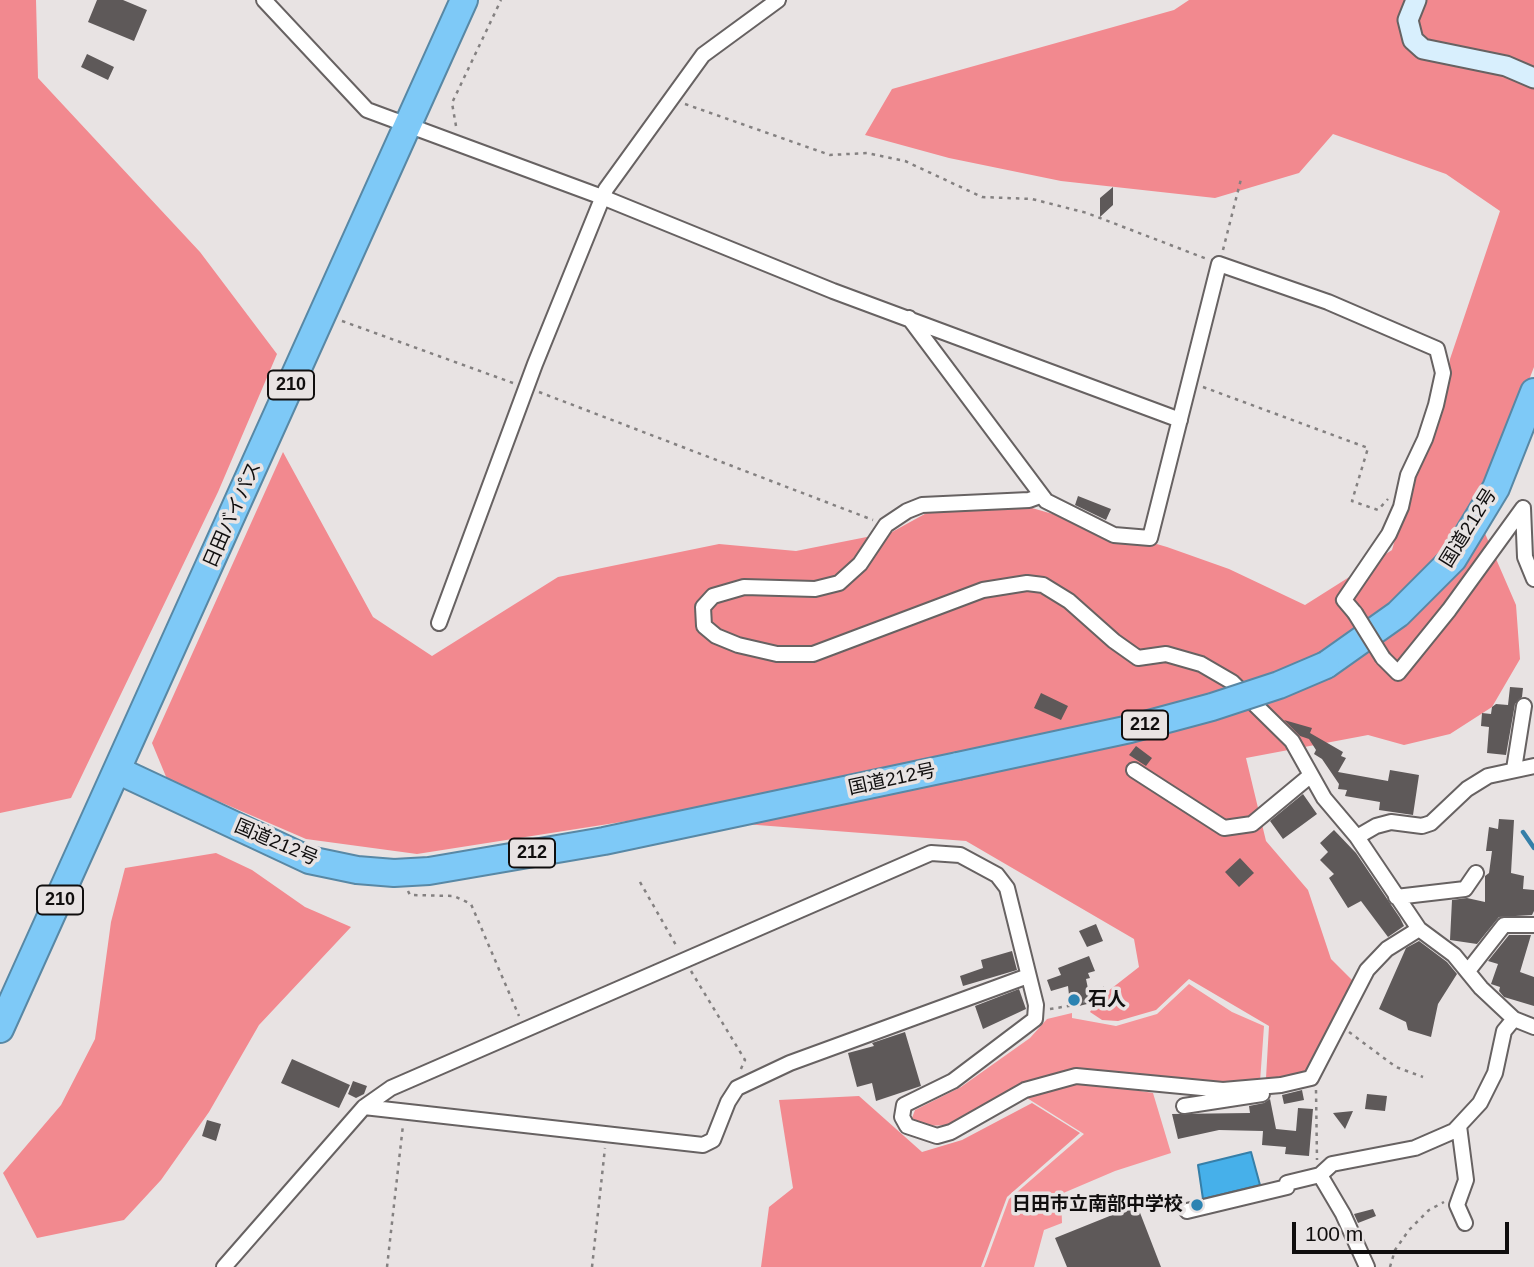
<!DOCTYPE html>
<html>
<head>
<meta charset="utf-8">
<style>
	body { margin:0 }
	#map { position:relative; width:1534px; height:1267px; overflow:hidden; background:#e8e3e3; font-family:Arial,sans-serif }
	canvas { display:block }
	.scale { position:absolute; left:1292px; top:1222px; width:217px; height:32px; box-sizing:border-box; border:4px solid #100e0e; border-top:0; padding-left:9px; font-size:21px; line-height:24px; white-space:nowrap; color:#100e0e; -webkit-text-stroke:5px #e8e3e3; paint-order:stroke }
</style>
</head>
<body>
<div id="map">
<canvas width="1534" height="1267"></canvas>
<div class="scale">100 m</div>
</div>
<script>
const ctx = document.querySelector('canvas').getContext('2d');
ctx.lineJoin = 'round';
function fillPath(path, color) { ctx.fillStyle = color; ctx.fill(path, 'evenodd'); }
const shape = rows => new Path2D(rows.map(r => 'M' + r).join(''));
function trace(path, color, width, dash) { ctx.strokeStyle = color; ctx.lineWidth = width; ctx.lineCap = dash ? 'butt' : 'round'; ctx.setLineDash(dash || []); ctx.stroke(path); }
function label(font, color, halo, rows, align = 'center') {
  ctx.font = font + ' Arial,"Noto Sans JP",sans-serif'; ctx.lineWidth = 7; ctx.setLineDash([]); ctx.textBaseline = 'middle'; ctx.strokeStyle = halo; ctx.fillStyle = color; for (const [text, x, y, turn = 0] of rows) {
    ctx.save(); ctx.translate(x, y); ctx.rotate((+turn || 0) * Math.PI / 180); ctx.textAlign = isNaN(turn) ? turn : align; if (halo) ctx.strokeText(text, 0, 0); ctx.fillText(text, 0, 0); ctx.restore();
  }
}
fillPath(shape([
	[1189,984,1232,1012,1264,1026,1260,1082,1226,1085,1077,1072,1058,1073,957,1125,918,1126,912,1118,915,1110,961,1087,1030,1038,1047,1019,1072,1013,1072,1018,1116,1026,1157,1014],
	[1078,1081,1153,1093,1171,1153,1115,1171,1061,1194,1062,1223,1044,1230,1034,1267,984,1267,1009,1199,1084,1134,1027,1098,1056,1085]
]), '#f69499');
fillPath(shape([
	[0,0,36,0,38,78,200,252,277,354,218,492,71,798,0,813],
	[1189,0,1534,0,1534,367,1512,424,1474,508,1516,605,1520,659,1492,707,1450,734,1404,745,1368,735,1246,758,1266,841,1308,890,1331,959,1353,981,1327,1029,1311,1071,1291,1079,1266,1078,1269,1026,1189,979,1156,1010,1118,1021,1102,1020,1090,1012,1098,999,1139,967,1134,939,966,841,653,817,417,854,306,839,167,779,152,743,283,452,373,617,432,656,558,577,719,544,796,551,892,532,932,510,1032,508,1167,547,1229,569,1305,605,1392,550,1412,479,1433,439,1446,394,1450,359,1500,211,1446,174,1333,134,1299,173,1215,198,1061,181,949,158,865,135,892,89,1174,10],
	[216,853,252,870,305,907,351,927,259,1025,209,1112,161,1180,124,1220,37,1238,3,1173,61,1105,95,1039,111,922,125,868],
	[859,1096,922,1152,962,1140,1032,1103,1080,1133,1007,1197,981,1267,761,1267,769,1207,793,1188,779,1100]
]), '#f2898f');
const water = shape([
	[1251,1152,1260,1185,1203,1199,1198,1165,1251,1152]
]);
fillPath(water, '#46b0ea');
trace(water, '#367fa8', 2);
trace(shape([
	[1523,832,1534,848]
]), '#367fa8', 4.5);
fillPath(shape([
	[97,0,123,0,147,10,134,41,88,22],
	[87,54,114,67,108,80,81,67],
	[1113,187,1113,205,1100,217,1100,198],
	[1078,496,1111,509,1106,520,1075,505],
	[1510,687,1523,688,1522,697,1515,704,1506,755,1487,753,1489,727,1481,726,1482,713,1491,714,1492,707,1496,704,1508,705],
	[1041,693,1068,706,1061,720,1034,708],
	[1284,720,1312,728,1310,733,1343,752,1341,756,1346,758,1338,772,1388,781,1390,770,1419,775,1413,815,1379,810,1380,802,1345,796,1347,790,1338,789,1339,784,1322,759,1314,754,1316,750,1309,739,1300,736],
	[1136,746,1152,758,1146,766,1129,755],
	[1303,794,1317,814,1283,839,1270,821],
	[1499,819,1514,820,1511,873,1524,876,1523,889,1534,890,1534,911,1532,915,1499,917,1477,944,1450,940,1452,900,1467,898,1485,902,1485,876,1489,873,1492,851,1486,851,1489,827,1498,829],
	[1334,830,1356,853,1400,918,1404,926,1388,937,1361,901,1348,908,1329,878,1334,874,1320,860,1328,852,1320,843],
	[1240,858,1254,873,1239,887,1225,872],
	[1096,924,1103,941,1087,947,1079,931],
	[1509,935,1531,935,1520,972,1534,977,1534,1006,1504,997,1499,991,1500,987,1491,984,1498,964,1488,961],
	[1419,941,1447,962,1457,974,1438,1004,1431,1037,1408,1030,1406,1022,1379,1009,1406,948],
	[1012,951,1017,970,963,986,960,976,983,968,981,960],
	[1089,956,1095,971,1088,973,1090,978,1086,979,1091,1003,1075,1007,1070,1004,1068,986,1051,991,1047,980,1061,975,1058,968],
	[1019,989,1026,1009,983,1029,975,1006],
	[905,1032,921,1086,876,1101,872,1083,857,1087,848,1053,874,1046,872,1043],
	[292,1059,350,1085,339,1108,281,1083],
	[353,1081,367,1086,364,1094,356,1098,348,1094],
	[1302,1090,1304,1100,1284,1104,1282,1095],
	[1367,1094,1387,1096,1385,1111,1365,1109],
	[1270,1099,1276,1129,1296,1131,1298,1108,1313,1109,1309,1156,1285,1154,1286,1147,1262,1145,1263,1131,1219,1130,1178,1139,1172,1114,1250,1113,1249,1106,1264,1103],
	[1353,1111,1345,1129,1333,1113],
	[207,1120,221,1124,216,1141,202,1136],
	[1137,1205,1161,1267,1067,1267,1055,1238],
	[1373,1209,1376,1216,1358,1223,1354,1214]
]), '#5e5959');
const street = shape([
	[264,0,367,110,602,197,833,291,1180,420],
	[909,318,1046,501,1114,535,1150,538,1219,264,1328,302,1437,349,1443,373,1436,405,1425,439,1408,475,1401,507,1389,534,1344,600,1355,613],
	[1040,496,1029,500,922,505,907,511,886,525,860,564,839,583,815,589,744,587,713,596,703,607,704,626,716,636,738,645,777,654,813,654,983,590,1027,583,1043,585,1069,601,1114,641,1138,658,1166,654,1201,664,1232,682,1292,741,1324,798,1357,837,1419,929,1454,955,1481,988,1514,1019,1534,1027],
	[439,623,535,364,606,189,703,55,778,0],
	[1383,658,1398,673,1449,610,1523,508,1525,557,1534,579],
	[1514,769,1524,706],
	[1134,770,1224,828,1252,824,1311,775],
	[1357,837,1376,826,1391,822,1422,826,1431,823,1467,789,1488,776,1534,766],
	[1396,897,1465,889,1476,873],
	[1468,971,1504,925,1534,925],
	[1184,1106,1262,1094],
	[364,1107,703,1145,713,1140,728,1102,737,1088,790,1063,1028,976],
	[1459,1126,1466,1180,1457,1205,1465,1223],
	[1320,1175,1343,1214,1367,1267],
	[1187,1211,1287,1187,1287,1183,1320,1175,1332,1164,1415,1148,1454,1131,1480,1103,1495,1073,1504,1031,1514,1019],
	[224,1267,364,1107,391,1088,931,853,960,855,997,875,1007,888,1036,1005,1035,1019,953,1081,904,1105,902,1117,907,1126,937,1136,951,1132,1025,1090,1076,1076,1223,1090,1281,1085,1311,1078,1367,970,1387,949,1419,929]
]);
const secondary = shape([
	[1416,0,1408,20,1413,40,1423,49,1506,66,1534,78]
]);
const highway = shape([
	[1326,665,1398,614,1453,559,1496,488,1534,392],
	[119,771,309,860,357,870,394,873,429,871,604,841,958,766],
	[0,1029,464,0]
]);
trace(street, '#676262', 18);
trace(secondary, '#676262', 23);
trace(highway, '#5888a5', 30);
trace(shape([
	[685,104,830,155,867,153,905,161,982,197,1032,199,1087,213,1207,259],
	[456,126,452,103,501,0],
	[1223,250,1241,179],
	[342,321,513,383],
	[1203,387,1368,448,1352,501,1378,510,1388,499],
	[539,392,873,520],
	[640,882,677,947],
	[408,891,410,895,454,896,471,904,519,1016],
	[691,971,745,1060,740,1071],
	[1050,1009,1081,1004,1104,987],
	[1349,1032,1396,1067,1423,1077],
	[1316,1090,1317,1160],
	[387,1267,403,1125],
	[592,1267,605,1148],
	[1390,1267,1395,1250,1409,1230,1429,1210,1444,1202]
]), '#848181', 2.5, [3.5, 5]);
trace(street, '#fff', 14);
trace(secondary, '#d8effd', 19);
trace(highway, '#7ec9f7', 26);
const streetBridge = shape([
	[1355,613,1383,658]
]);
const highwayBridge = shape([
	[958,766,1130,729,1212,707,1279,685,1326,665]
]);
trace(streetBridge, '#676262', 18, []);
trace(highwayBridge, '#5888a5', 30, []);
trace(streetBridge, '#fff', 14);
trace(highwayBridge, '#7ec9f7', 26);
for (const [x, y, r, color] of [
	[1074,1000,7,"#2c83b2"],
	[1197,1205,7,"#2c83b2"]
]) { const dot = new Path2D(); dot.arc(x, y, r, 0, 2 * Math.PI); ctx.fillStyle = color; ctx.fill(dot); trace(dot, '#e8e3e3', 2.5); }
for (const [x, y, w] of [
	[291,385,46],
	[1145,725,46],
	[532,853,46],
	[60,900,46]
]) { const box = new Path2D(); box.roundRect(x - w / 2, y - 14.5, w, 29, 5); ctx.fillStyle = '#e8e3e3'; ctx.fill(box); trace(box, '#100e0e', 2); }
label('bold 18px', '#100e0e', null, [
	["210",291,385],
	["212",1145,725],
	["212",532,853],
	["210",60,900]
]);
label('19px', '#100e0e', '#e8e3e3', [
	["日田バイパス",233,515,-66],
	["国道212号",1469,528,-58],
	["国道212号",892,780,-12],
	["国道212号",276,843,23]
]);
label('bold 19px', '#100e0e', '#e8e3e3', [
	["石人",1088,1000],
	["日田市立南部中学校",1183,1205,"right"]
], 'left');
</script>
</body>
</html>
